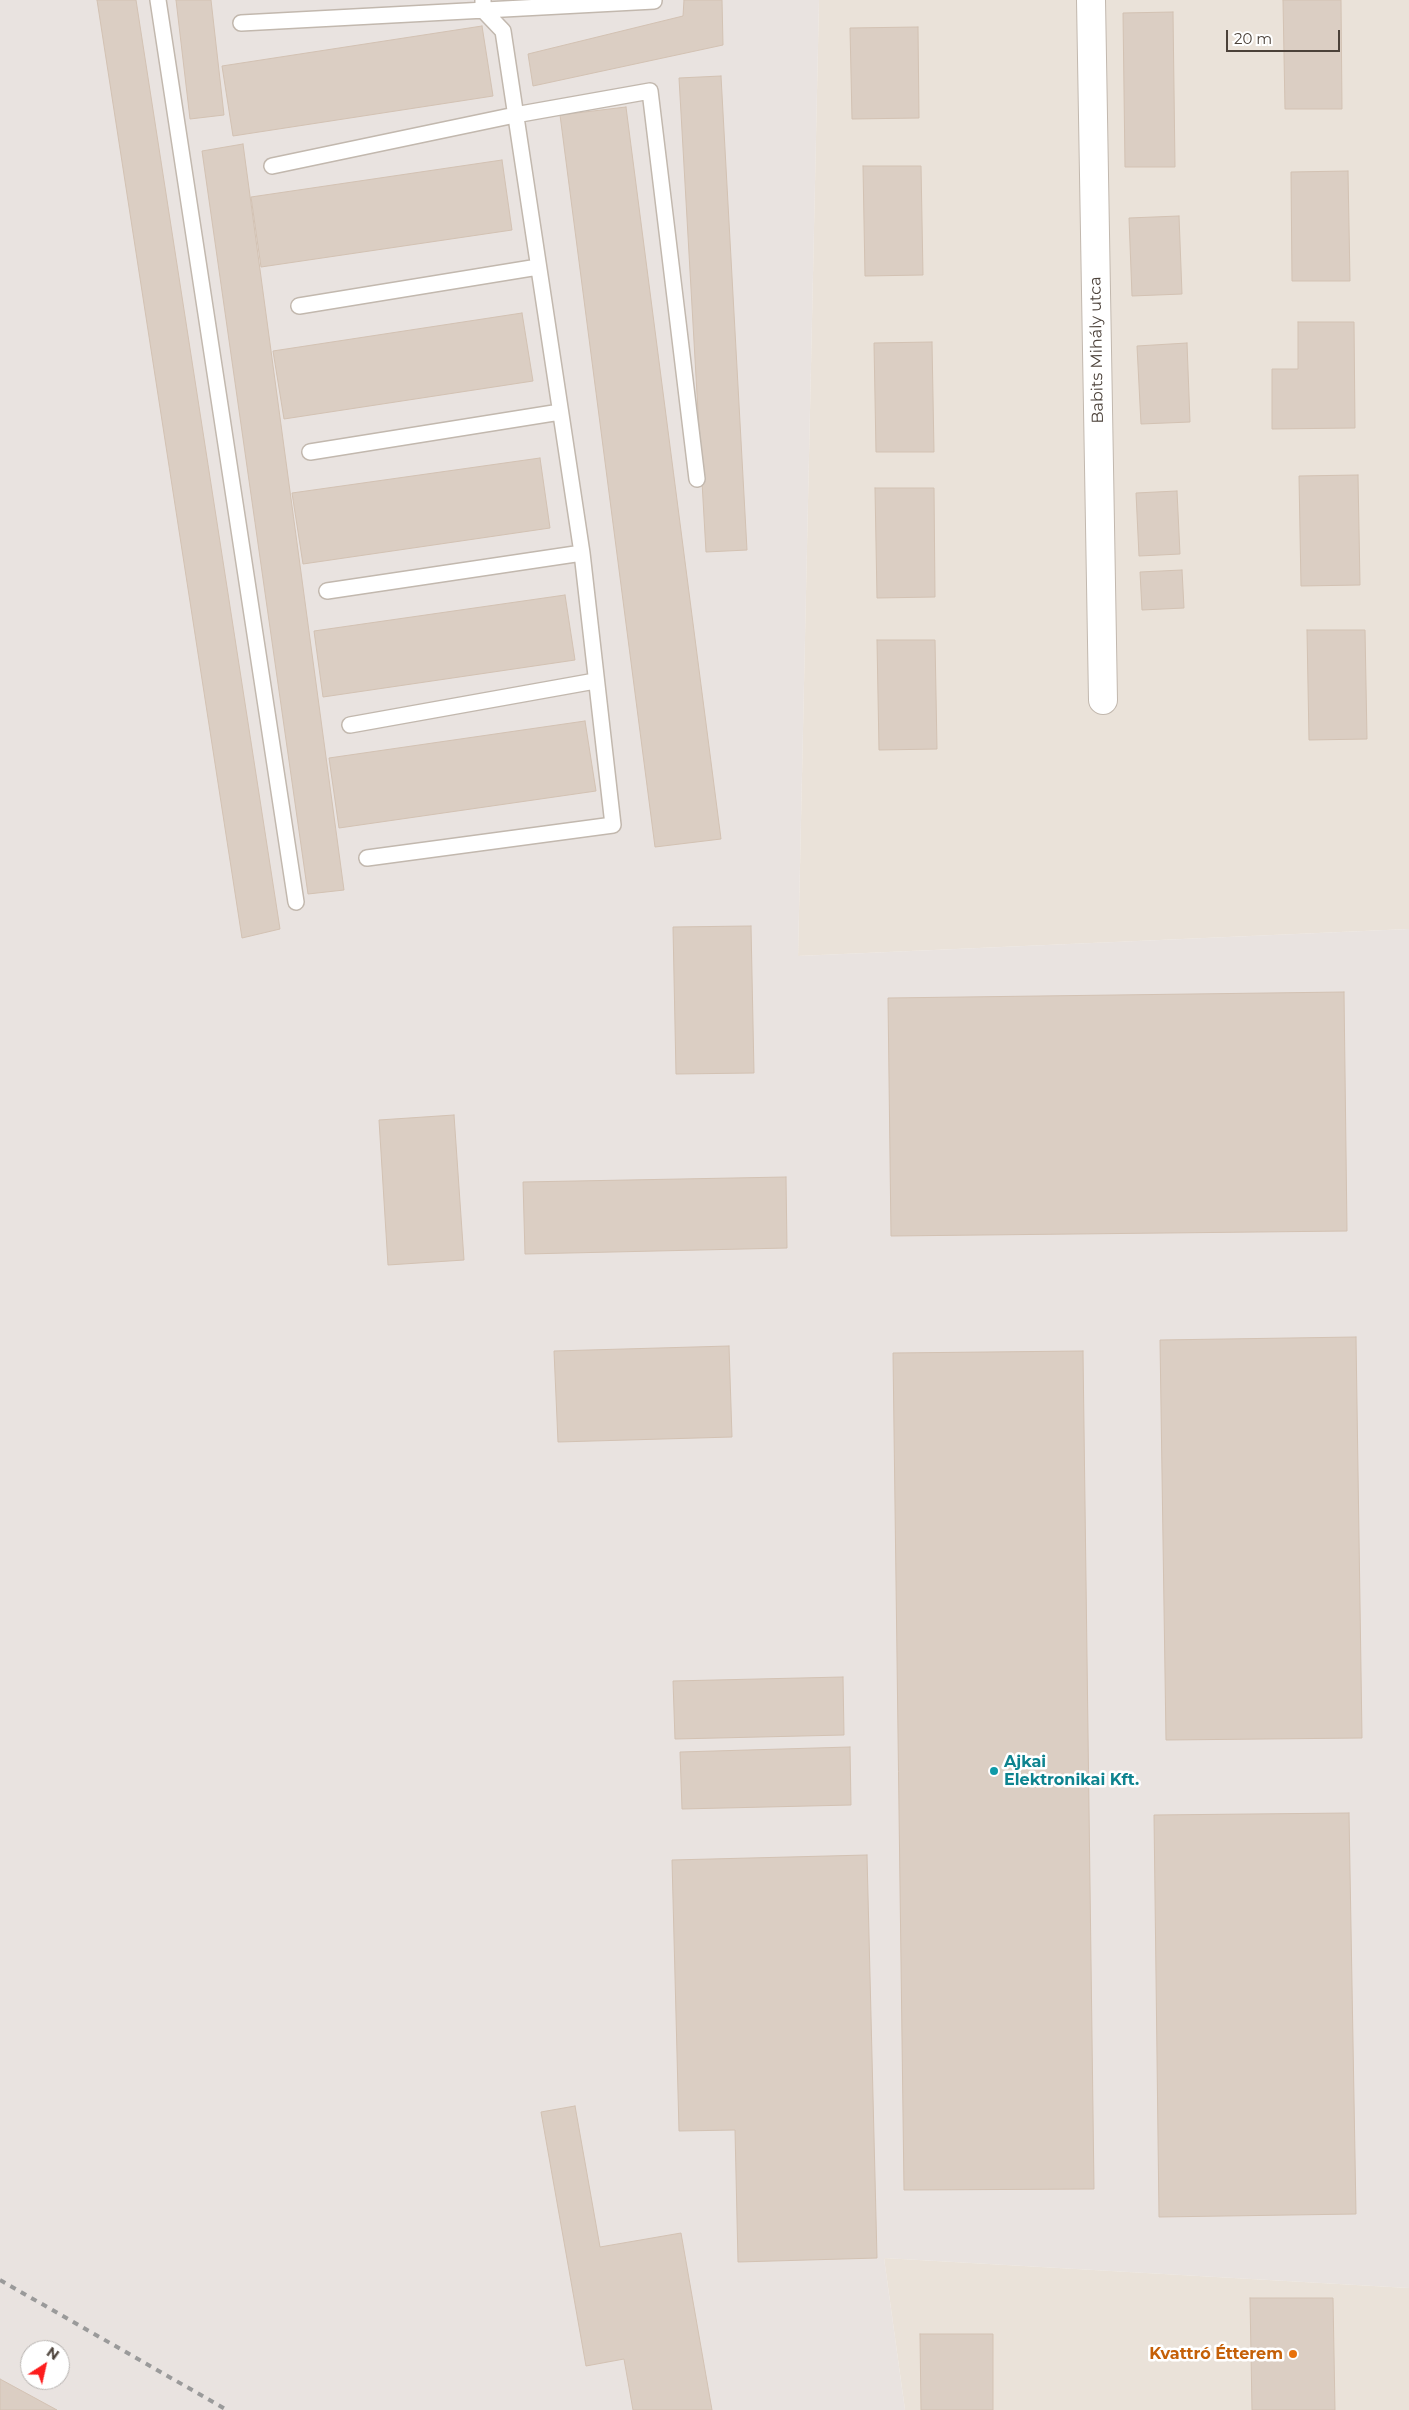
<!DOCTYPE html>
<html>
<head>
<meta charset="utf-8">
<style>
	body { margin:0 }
	#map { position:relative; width:1409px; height:2410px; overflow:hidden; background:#f6f1eb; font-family:Montserrat,sans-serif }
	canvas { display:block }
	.north { position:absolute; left:20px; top:2340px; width:50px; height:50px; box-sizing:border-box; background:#fff; border:1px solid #b7b3b0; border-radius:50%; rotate:35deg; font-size:14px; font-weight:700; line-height:20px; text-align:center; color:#4b4139 }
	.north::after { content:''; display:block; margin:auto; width:18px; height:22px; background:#fd1c1c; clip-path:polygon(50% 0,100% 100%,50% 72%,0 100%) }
	.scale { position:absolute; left:1226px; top:30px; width:114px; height:22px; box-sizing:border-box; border:2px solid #4b4139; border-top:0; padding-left:6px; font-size:15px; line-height:18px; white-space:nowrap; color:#4b4139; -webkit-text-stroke:4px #fff; paint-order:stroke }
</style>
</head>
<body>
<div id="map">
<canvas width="1409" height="2410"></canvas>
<div class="north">N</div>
<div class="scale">20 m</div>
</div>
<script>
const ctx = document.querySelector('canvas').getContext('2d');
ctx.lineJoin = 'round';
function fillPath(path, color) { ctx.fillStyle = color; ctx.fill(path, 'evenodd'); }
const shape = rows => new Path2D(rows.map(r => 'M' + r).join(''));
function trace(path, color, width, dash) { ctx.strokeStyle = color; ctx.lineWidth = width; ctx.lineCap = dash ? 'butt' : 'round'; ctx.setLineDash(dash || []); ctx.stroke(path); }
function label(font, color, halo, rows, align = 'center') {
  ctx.font = font + ' Montserrat,sans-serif'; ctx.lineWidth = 5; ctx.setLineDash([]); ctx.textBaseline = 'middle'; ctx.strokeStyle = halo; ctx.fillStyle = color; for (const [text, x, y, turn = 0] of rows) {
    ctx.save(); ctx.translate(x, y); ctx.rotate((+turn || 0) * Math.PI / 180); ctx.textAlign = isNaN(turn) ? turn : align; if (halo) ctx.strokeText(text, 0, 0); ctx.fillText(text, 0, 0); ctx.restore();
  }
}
fillPath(shape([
	[819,0,1409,0,1409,929,798,956],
	[884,2258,1409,2288,1409,2410,905,2410]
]), '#eae2d9');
fillPath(shape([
	[0,0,819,0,798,956,1409,929,1409,2288,884,2258,905,2410,0,2410],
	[30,2350,60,2350,60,2380,30,2380]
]), '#e9e3e0');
const building = shape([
	[97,0,136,0,280,929,242,938,97,0],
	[176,0,211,0,224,115,190,119,176,0],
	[684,0,722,0,723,45,533,86,528,54,683,16,684,0],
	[1283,0,1341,0,1342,109,1285,109,1283,0],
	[1173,12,1175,167,1125,167,1123,13,1173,12],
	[482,26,493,96,233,136,222,66,482,26],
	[918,27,919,118,852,119,850,28,918,27],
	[721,76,747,550,706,552,679,78,721,76],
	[626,107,721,839,655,847,560,115,626,107],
	[243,144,344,890,308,894,202,151,243,144],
	[502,160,512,230,261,267,251,197,502,160],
	[863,166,921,166,923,275,865,276,863,166],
	[1348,171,1350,281,1292,281,1291,172,1348,171],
	[1179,216,1182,294,1132,296,1129,218,1179,216],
	[522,313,533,381,284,419,273,351,522,313],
	[1298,322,1354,322,1355,428,1272,429,1272,369,1298,369,1298,322],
	[932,342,934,452,876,452,874,343,932,342],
	[1187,343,1190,422,1141,424,1137,346,1187,343],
	[540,458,550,528,303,564,292,493,540,458],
	[1358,475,1360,585,1301,586,1299,476,1358,475],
	[875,488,934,488,935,597,877,598,875,488],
	[1177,491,1180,554,1139,556,1136,493,1177,491],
	[1182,570,1184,608,1142,610,1140,572,1182,570],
	[565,595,575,660,323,697,314,631,565,595],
	[1307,630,1365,630,1367,739,1309,740,1307,630],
	[877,640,935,640,937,749,879,750,877,640],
	[585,721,596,791,339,828,329,758,585,721],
	[751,926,754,1073,676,1074,673,927,751,926],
	[1344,992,1347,1231,891,1236,888,998,1344,992],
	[454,1115,464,1260,388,1265,379,1120,454,1115],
	[786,1177,787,1248,525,1254,523,1182,786,1177],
	[1356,1337,1362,1738,1166,1740,1160,1340,1356,1337],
	[729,1346,732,1437,558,1442,554,1351,729,1346],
	[1083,1351,1094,2189,904,2190,893,1353,1083,1351],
	[843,1677,844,1735,675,1739,673,1681,843,1677],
	[850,1747,851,1805,682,1809,680,1752,850,1747],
	[1349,1813,1356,2214,1159,2217,1154,1815,1349,1813],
	[867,1855,877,2258,738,2262,735,2130,679,2131,672,1860,867,1855],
	[575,2106,600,2247,681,2233,712,2410,633,2410,624,2359,586,2366,541,2112,575,2106],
	[1250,2298,1333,2298,1335,2410,1252,2410,1250,2298],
	[920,2334,993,2334,993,2410,921,2410,920,2334],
	[0,2379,57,2410,0,2410,0,2379]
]);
fillPath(building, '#dbcec3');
trace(building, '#d3c2b3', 1);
const lane = shape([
	[158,0,296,902],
	[241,23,654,1],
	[272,166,515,115,650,91,697,479],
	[299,306,538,267],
	[310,452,560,412],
	[327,591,582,553],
	[350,725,595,681],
	[367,858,613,825,582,553,503,31,483,10,483,0]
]);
const street = shape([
	[1091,0,1103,700]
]);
trace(lane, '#c2b8ae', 18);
trace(street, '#c2b8ae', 30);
trace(lane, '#fff', 15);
trace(street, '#fff', 28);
trace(shape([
	[0,2280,227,2410]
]), '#9a9a9a', 4, [6, 6]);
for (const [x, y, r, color] of [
	[994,1771,5,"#0f9aa8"],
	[1293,2354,5,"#e8710a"]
]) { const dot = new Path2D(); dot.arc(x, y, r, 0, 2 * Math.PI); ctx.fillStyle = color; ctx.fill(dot); trace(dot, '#fff', 2); }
label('16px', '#4b4139', '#fff', [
	["Babits Mihály utca",1097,350,-91]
]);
label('bold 16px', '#0d838f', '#fff', [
	["Ajkai",1004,1762],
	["Elektronikai Kft.",1004,1780]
], 'left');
label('bold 16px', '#c56008', '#fff', [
	["Kvattró Étterem",1283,2354]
], 'right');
</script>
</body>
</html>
